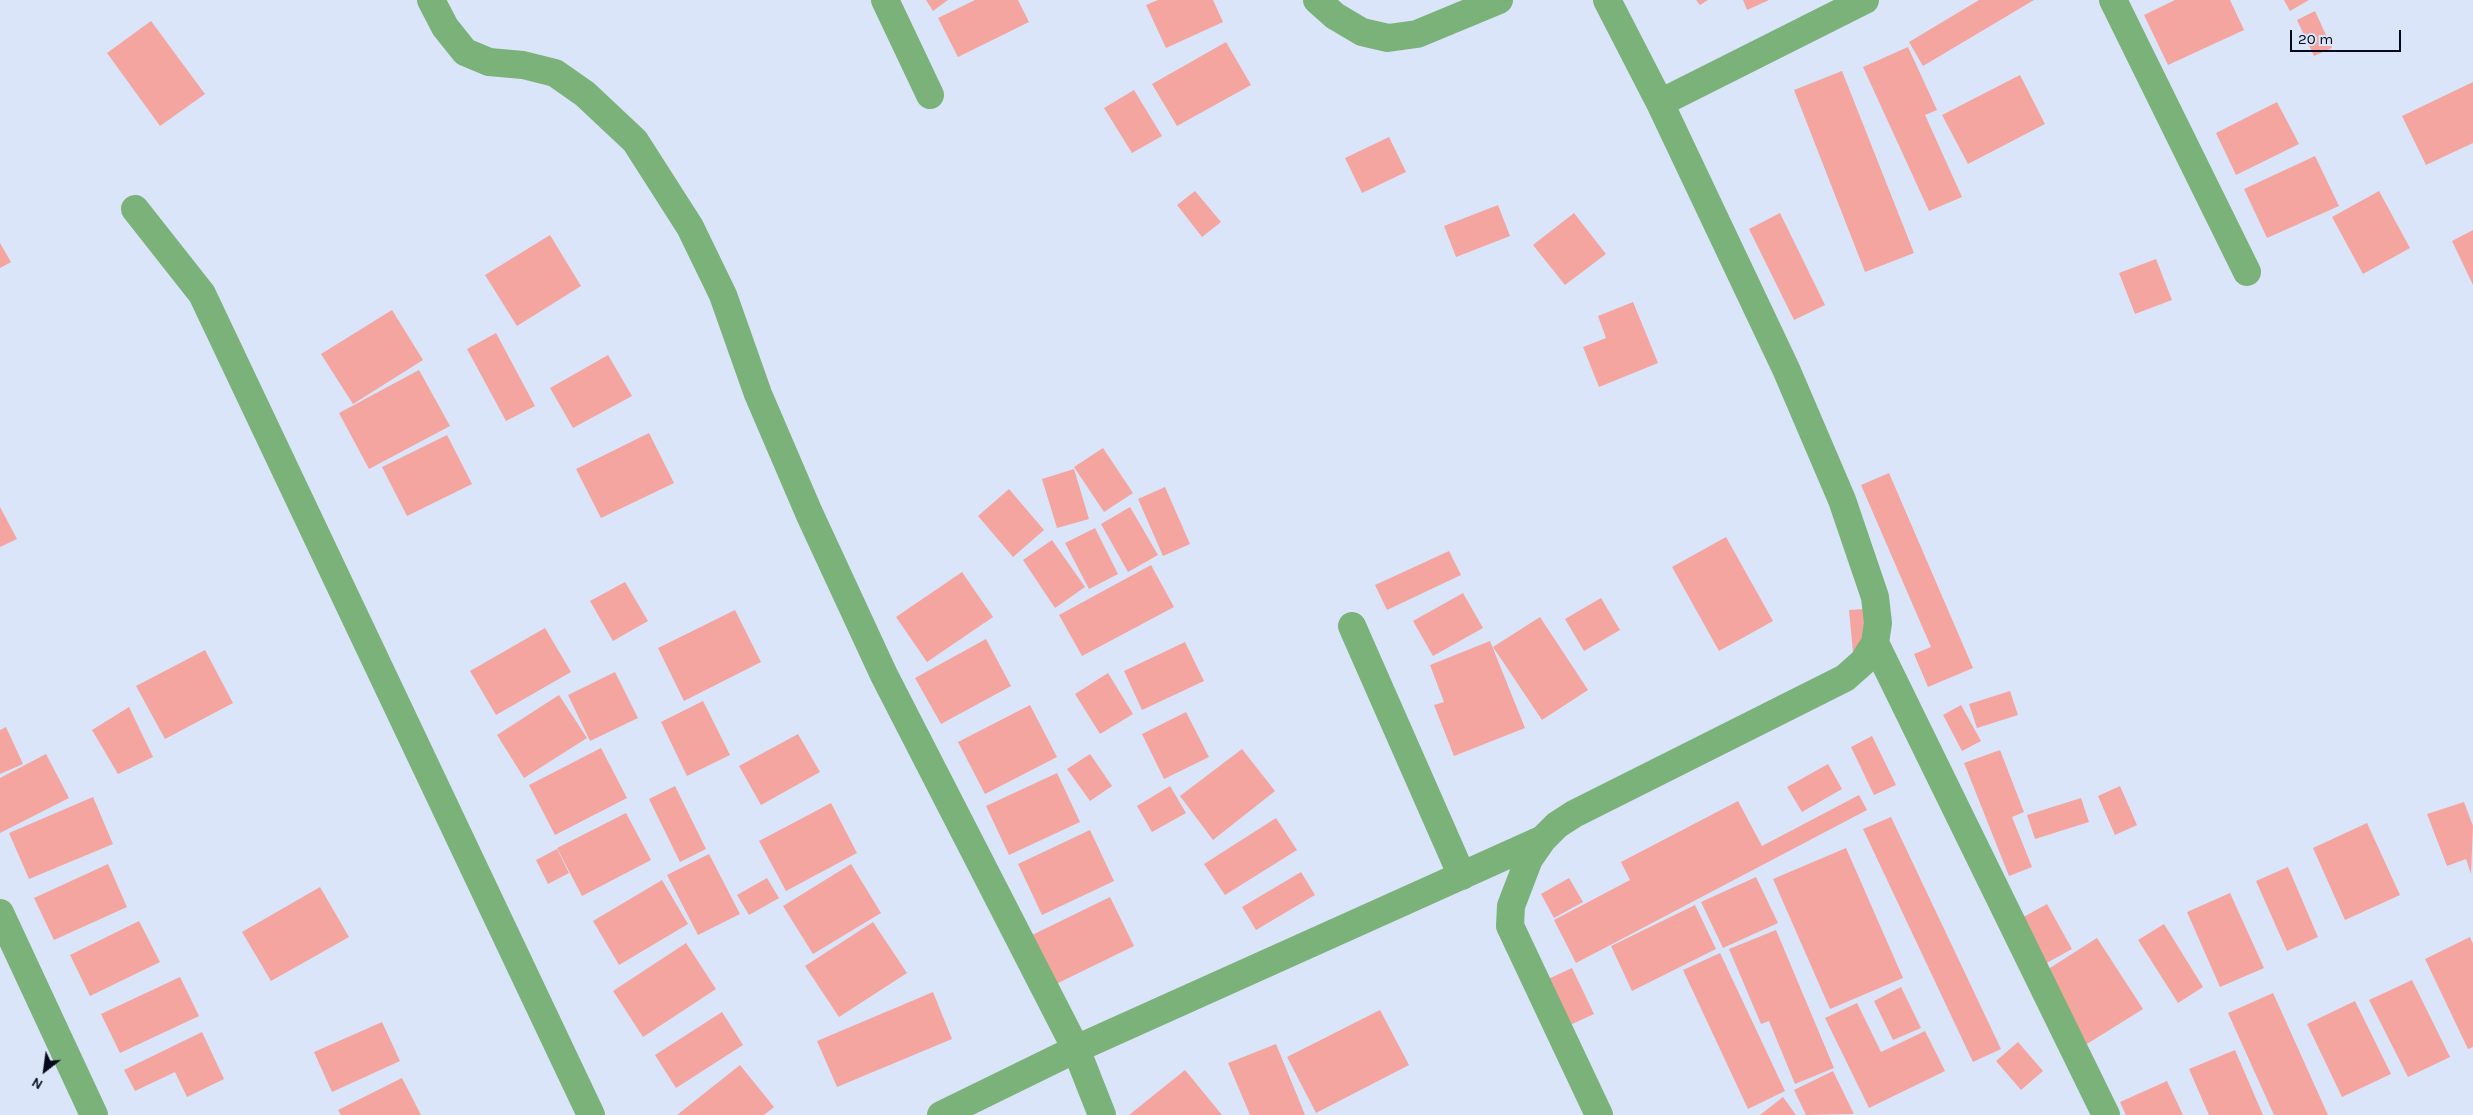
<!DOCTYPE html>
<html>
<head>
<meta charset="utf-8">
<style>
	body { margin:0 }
	#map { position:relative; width:2473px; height:1115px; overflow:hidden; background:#dae5f9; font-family:Karla,sans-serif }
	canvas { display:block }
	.north { position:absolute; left:20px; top:1045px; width:50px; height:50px; -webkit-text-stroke:4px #dae5f9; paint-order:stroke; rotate:210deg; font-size:14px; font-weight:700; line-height:20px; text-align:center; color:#040a1b }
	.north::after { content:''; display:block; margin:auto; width:18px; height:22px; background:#040a1b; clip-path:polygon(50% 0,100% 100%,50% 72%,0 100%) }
	.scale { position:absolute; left:2290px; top:30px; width:111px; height:22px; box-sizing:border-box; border:2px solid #040a1b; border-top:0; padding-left:6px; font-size:15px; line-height:18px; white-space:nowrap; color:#040a1b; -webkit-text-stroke:4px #dae5f9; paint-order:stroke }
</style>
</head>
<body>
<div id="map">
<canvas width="2473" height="1115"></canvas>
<div class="north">N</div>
<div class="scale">20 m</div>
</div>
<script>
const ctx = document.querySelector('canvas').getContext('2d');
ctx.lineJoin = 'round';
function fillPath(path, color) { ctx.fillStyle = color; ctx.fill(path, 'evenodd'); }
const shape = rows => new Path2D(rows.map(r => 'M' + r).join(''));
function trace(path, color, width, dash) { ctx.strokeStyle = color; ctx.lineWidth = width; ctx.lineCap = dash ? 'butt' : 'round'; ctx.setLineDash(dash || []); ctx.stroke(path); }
fillPath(shape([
	[926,0,948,0,933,11],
	[975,0,1018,0,1029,22,958,57,938,18],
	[1158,0,1213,0,1223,22,1166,48,1146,5],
	[1696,0,1708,0,1700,5],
	[1743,0,1769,0,1747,10],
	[1979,0,2034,0,1923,66,1909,42],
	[2175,0,2230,0,2244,30,2168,65,2144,15],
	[2284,0,2309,0,2290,11],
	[2315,11,2332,48,2314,56,2297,20],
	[151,21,205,94,160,126,107,53],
	[1226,42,1251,85,1177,126,1152,84],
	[1908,47,1937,110,1925,115,1962,197,1929,211,1863,67],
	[1842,71,1914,253,1865,272,1794,90],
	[2020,75,2045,124,1968,164,1942,115],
	[2473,82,2473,143,2426,165,2402,116],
	[1134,90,1162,136,1132,153,1104,108],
	[2277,102,2299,144,2236,175,2216,133],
	[1389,137,1406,172,1362,193,1345,158],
	[2315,156,2339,206,2267,238,2244,189],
	[1195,191,1221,222,1202,237,1177,205],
	[2379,191,2410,248,2363,274,2332,217],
	[1498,205,1510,236,1456,257,1444,226],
	[1574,213,1606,254,1565,285,1533,245],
	[1780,213,1825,305,1794,320,1749,229],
	[2473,230,2473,285,2452,241],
	[550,235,581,286,517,326,485,275],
	[0,243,11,262,0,268],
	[2156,259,2172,300,2135,314,2119,273],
	[1633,302,1658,363,1599,387,1583,347,1606,338,1598,316],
	[392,310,423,360,353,404,321,354],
	[496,333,535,406,506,421,467,349],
	[608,355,632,396,573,428,550,388],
	[419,370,450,426,369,469,339,413],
	[649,433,674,483,601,518,576,469],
	[447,435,472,484,407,516,382,467],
	[1103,448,1133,493,1104,512,1074,467],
	[1074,469,1089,519,1057,528,1042,479],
	[1889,473,1973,668,1928,687,1914,654,1931,647,1861,485],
	[1165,487,1190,544,1163,556,1138,499],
	[1009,489,1044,530,1013,557,978,516],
	[0,507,17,539,0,547],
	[1130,507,1158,555,1128,572,1101,524],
	[1095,528,1118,574,1089,589,1065,543],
	[1726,537,1773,621,1719,651,1672,567],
	[1052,540,1085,587,1055,608,1023,560],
	[1449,551,1461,575,1387,610,1375,585],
	[1151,565,1174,607,1082,656,1059,615],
	[962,572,993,617,927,662,896,617],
	[625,582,648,621,613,641,590,601],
	[1463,593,1483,628,1433,656,1413,621],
	[1601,598,1620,630,1584,651,1565,619],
	[1864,609,1868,662,1854,663,1849,610],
	[735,610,761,662,684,701,658,648],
	[1540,617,1588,690,1542,720,1493,647],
	[545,628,571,672,496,715,470,671],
	[986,639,1011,686,941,724,915,678],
	[1490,641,1525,728,1454,756,1434,705,1444,702,1430,665],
	[1185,642,1204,681,1142,710,1124,671],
	[205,650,233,703,165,739,136,686],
	[615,672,638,718,590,741,568,695],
	[1108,673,1133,714,1100,734,1075,694],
	[2010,691,2018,715,1977,728,1969,704],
	[559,695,587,738,524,778,497,735],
	[703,701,730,755,687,776,661,722],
	[1030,705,1057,757,985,794,958,742],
	[1961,705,1981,741,1962,751,1943,715],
	[129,707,153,757,118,774,92,730],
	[1186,712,1209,757,1164,779,1142,734],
	[6,727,23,764,0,774,0,730],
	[798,734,820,772,761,805,739,766],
	[1872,736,1896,785,1874,795,1851,747],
	[601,748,627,798,555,835,529,785],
	[1242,749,1275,791,1213,840,1180,796],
	[2000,750,2024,812,2012,817,2032,867,2009,876,1964,763],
	[46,754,69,798,0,833,0,778],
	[1090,754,1112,786,1090,801,1067,769],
	[1828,764,1842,789,1802,812,1787,787],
	[1057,773,1080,822,1009,855,986,806],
	[675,786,706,849,680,862,649,799],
	[1170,786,1186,813,1152,832,1137,806],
	[2120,786,2137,825,2115,835,2098,796],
	[1859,795,1867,810,1576,963,1554,920,1630,880,1621,862,1738,801,1762,846],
	[93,797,113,844,29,879,9,833],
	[2081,798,2089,822,2035,839,2027,815],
	[2464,802,2473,826,2471,874,2466,859,2447,866,2427,814],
	[831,803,857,853,786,891,759,841],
	[626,813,651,860,582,896,557,848],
	[1891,817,2001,1049,1973,1062,1863,829],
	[1276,818,1297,850,1225,895,1204,864],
	[2367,823,2400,895,2345,920,2313,848],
	[1090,830,1114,881,1042,915,1018,864],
	[1846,848,1903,978,1830,1009,1773,879],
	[557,849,569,873,548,884,536,860],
	[709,854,740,914,698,935,667,875],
	[108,864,127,907,54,940,34,898],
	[851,864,881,913,813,954,783,906],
	[2288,867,2318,937,2287,951,2256,881],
	[1301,872,1315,895,1256,930,1242,907],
	[1756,877,1778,923,1723,948,1701,902],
	[767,878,779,898,749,915,737,895],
	[1569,878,1583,902,1554,918,1541,894],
	[662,880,688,924,619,965,593,921],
	[320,887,349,937,271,981,242,932],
	[2230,893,2264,968,2220,987,2187,912],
	[1110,897,1134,946,1054,985,1030,936],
	[2047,904,2072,949,2043,965,2018,920],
	[1695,905,1716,949,1632,991,1611,946],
	[139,921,160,962,90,996,70,955],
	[873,922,907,973,839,1017,805,966],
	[2164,924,2203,987,2178,1003,2138,940],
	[1776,930,1834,1068,1795,1084,1769,1021,1761,1024,1729,949],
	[2470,937,2473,944,2473,1047,2468,1049,2425,959],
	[2097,938,2143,1009,2087,1044,2042,973],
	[686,943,716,989,643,1037,613,991],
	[1720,953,1785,1091,1748,1109,1683,970],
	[1572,968,1594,1014,1555,1032,1533,986],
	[180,977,199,1016,120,1053,101,1014],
	[2412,980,2450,1057,2408,1077,2369,1000],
	[1901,987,1921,1028,1893,1040,1874,1001],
	[933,992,952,1039,837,1087,817,1041],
	[2273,993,2328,1115,2274,1115,2228,1013],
	[2355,1001,2391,1074,2342,1097,2307,1024],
	[1857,1003,1881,1052,1925,1031,1945,1071,1869,1108,1825,1018],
	[1380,1010,1409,1065,1316,1113,1287,1057],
	[722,1012,743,1045,676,1088,655,1055],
	[382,1022,400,1061,332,1092,314,1052],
	[202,1032,224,1079,187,1097,175,1072,135,1091,124,1070],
	[2018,1042,2043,1071,2021,1090,1996,1061],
	[1276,1044,1305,1115,1250,1115,1228,1063],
	[2235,1050,2263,1115,2209,1115,2189,1069],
	[740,1065,774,1107,764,1115,677,1115],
	[1185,1070,1222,1115,1129,1115],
	[1833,1071,1854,1114,1806,1115,1794,1090],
	[402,1078,421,1115,341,1115,338,1110],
	[2167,1081,2183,1115,2126,1115,2120,1102],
	[1783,1097,1796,1115,1760,1115]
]), '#f5a59f');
trace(shape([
	[431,0,445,27,465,52,489,62,523,65,555,73,585,94,635,141,690,227,723,295,758,394,809,513,884,675,1076,1049,1102,1115],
	[885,0,930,95],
	[1317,0,1335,16,1362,32,1388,38,1417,34,1499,0],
	[2113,0,2247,272],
	[1660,103,1865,0],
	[135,209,202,294,591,1115],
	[1352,626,1462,876],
	[1875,643,2106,1115],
	[0,913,94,1115],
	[941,1115,1076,1049,1543,839],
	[1599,1115,1510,926,1511,906,1529,859,1543,839,1557,825,1574,814,1845,678,1863,662,1875,643,1878,623,1875,597,1842,500,1786,369,1660,103,1607,0]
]), '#7bb27a', 28);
</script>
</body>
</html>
